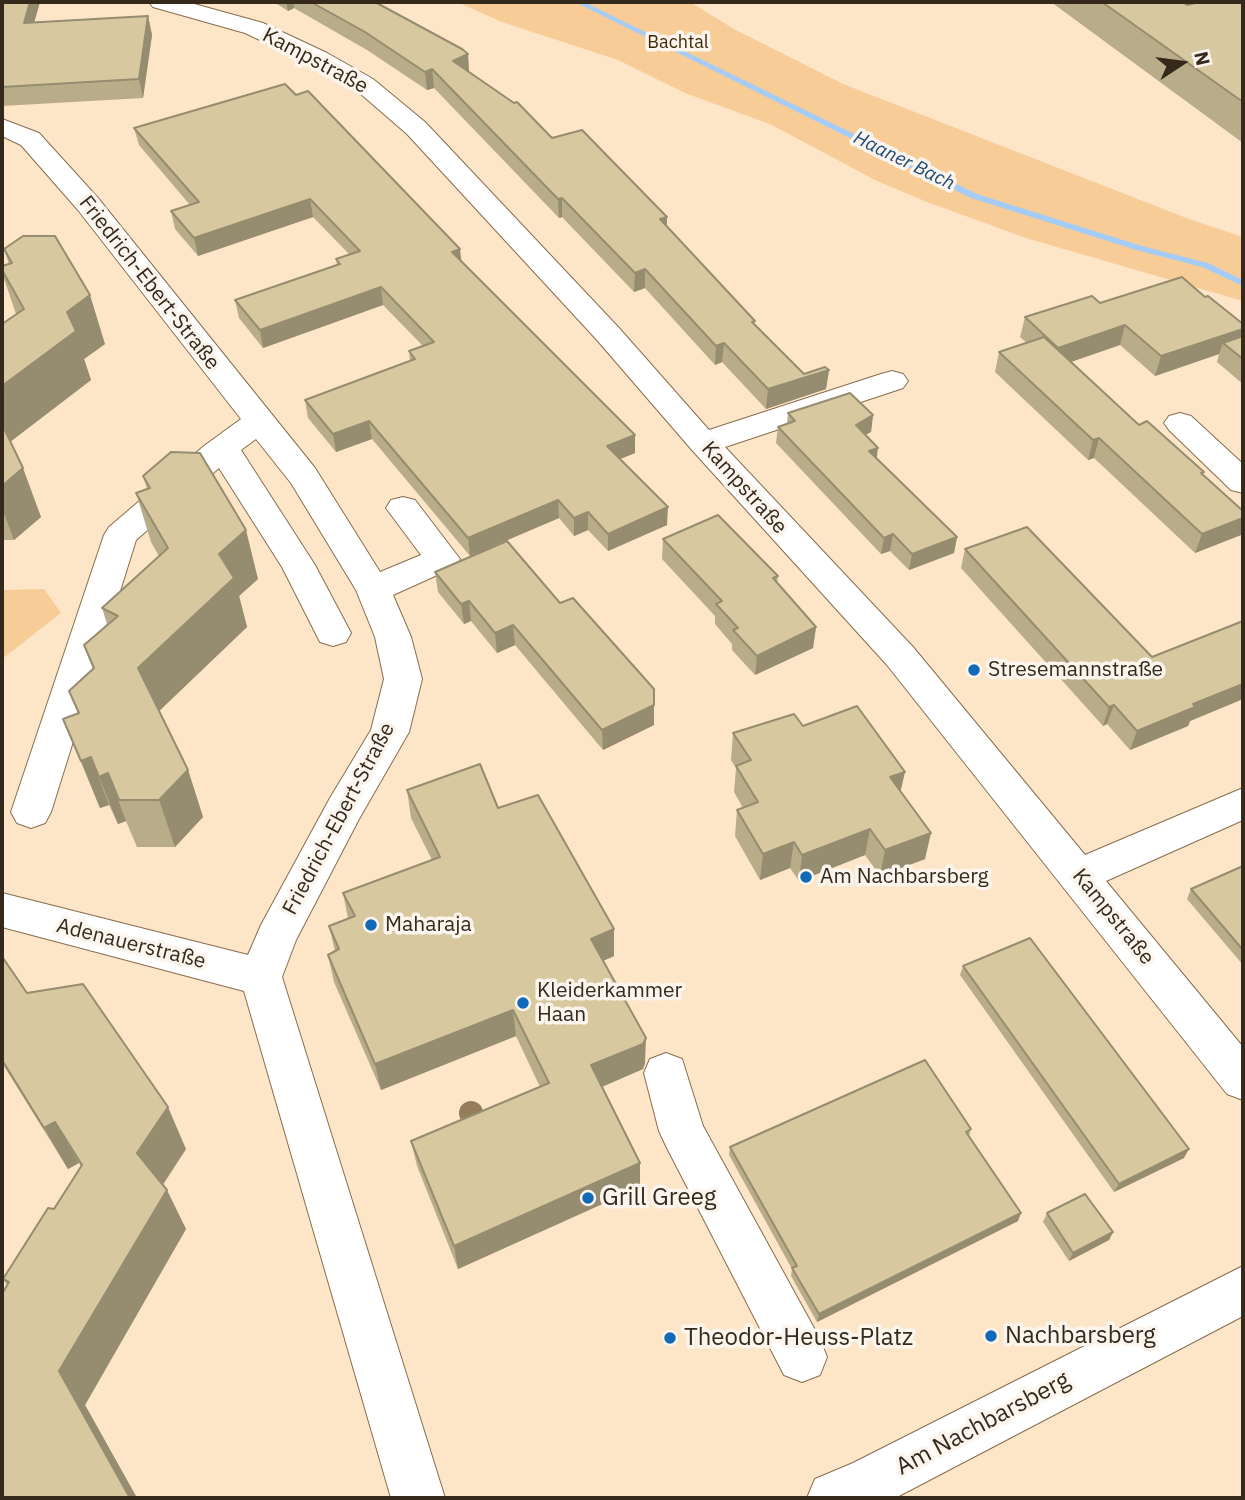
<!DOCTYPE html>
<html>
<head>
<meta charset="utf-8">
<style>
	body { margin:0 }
	#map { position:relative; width:1245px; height:1500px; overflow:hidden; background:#fde5c8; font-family:"IBM Plex Sans",sans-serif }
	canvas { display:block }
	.frame { position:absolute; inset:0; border:4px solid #34291b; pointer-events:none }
	.north { position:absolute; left:1147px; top:28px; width:70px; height:70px; -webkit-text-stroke:5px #fbf5ee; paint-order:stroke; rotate:77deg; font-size:19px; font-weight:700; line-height:28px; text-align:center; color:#34291b }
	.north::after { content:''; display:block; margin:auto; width:24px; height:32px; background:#34291b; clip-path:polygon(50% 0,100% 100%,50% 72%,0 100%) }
</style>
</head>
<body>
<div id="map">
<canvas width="1245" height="1500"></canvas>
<div class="frame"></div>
<div class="north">N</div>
</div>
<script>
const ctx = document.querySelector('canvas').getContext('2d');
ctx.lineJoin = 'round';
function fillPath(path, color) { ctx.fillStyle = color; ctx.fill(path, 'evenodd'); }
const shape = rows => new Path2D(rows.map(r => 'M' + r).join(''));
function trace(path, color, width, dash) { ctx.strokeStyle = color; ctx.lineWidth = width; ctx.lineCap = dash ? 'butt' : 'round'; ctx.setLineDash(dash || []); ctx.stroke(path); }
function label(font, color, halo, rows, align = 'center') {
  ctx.font = font + ' "IBM Plex Sans",sans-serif'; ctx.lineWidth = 7; ctx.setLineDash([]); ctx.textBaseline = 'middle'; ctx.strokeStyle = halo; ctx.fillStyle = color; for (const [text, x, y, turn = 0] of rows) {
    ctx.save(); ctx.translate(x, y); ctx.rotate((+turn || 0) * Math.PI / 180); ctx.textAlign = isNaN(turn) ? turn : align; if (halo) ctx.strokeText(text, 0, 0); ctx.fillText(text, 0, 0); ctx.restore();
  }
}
fillPath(shape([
	[457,2,690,2,734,29,843,84,1189,219,1243,237,1243,301,1026,238,927,202,875,180,772,125,685,93,618,60,502,22],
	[44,589,61,613,2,659,2,590]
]), '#f8cc97');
fillPath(shape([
	[575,2,584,2,977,194,1142,246,1208,263,1243,280,1243,286,1202,267,1136,250,971,198,575,2]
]), '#a5ccf6');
const minor = shape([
	[149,2,187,2,263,23,327,53,373,79,425,122,619,328,709,430,881,374,892,371,903,374,908,381,903,388,725,447,913,647,1085,855,1243,788,1243,820,1106,881,1243,1047,1243,1100,1227,1094,887,665,692,450,597,340,407,134,355,89,309,63,245,33,153,7,149,2],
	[2,119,39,133,98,198,315,468,380,572,421,555,386,508,391,500,403,497,415,500,460,559,455,567,393,595,411,637,422,679,409,732,359,819,296,940,282,977,445,1498,391,1498,244,991,2,927,2,893,248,955,261,925,330,798,371,730,384,679,375,637,356,590,291,483,256,439,241,450,315,565,351,633,346,642,333,646,320,642,282,567,219,468,136,540,51,812,45,823,31,828,17,823,11,812,104,535,109,527,204,446,241,419,78,210,21,145,2,136,2,119],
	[1180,413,1191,416,1243,464,1243,493,1231,490,1169,430,1164,423,1169,416,1180,413],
	[666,1053,682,1059,703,1126,820,1339,827,1357,820,1375,802,1382,784,1375,666,1146,659,1131,644,1073,650,1059,666,1053],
	[1243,1266,1243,1316,895,1498,807,1498,815,1479,853,1463,1243,1266]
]);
trace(minor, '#886d4d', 2);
fillPath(minor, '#fff');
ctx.fillStyle = '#957d5c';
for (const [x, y] of [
	[471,1113]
]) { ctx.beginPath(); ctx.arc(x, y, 12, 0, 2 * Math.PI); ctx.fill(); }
fillPath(shape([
	[2,2,40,2,34,22,148,16,152,35,143,98,2,106],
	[274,2,375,2,468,54,469,72,552,138,667,217,667,227,755,321,754,324,804,374,829,370,826,389,766,409,722,362,715,365,645,288,634,292,562,217,559,218,434,88,427,90,367,50,294,8,288,11],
	[1051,2,1183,2,1187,5,1243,2,1243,143],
	[134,128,461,261,635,453,620,459,667,525,608,551,588,530,574,536,559,518,470,556,372,439,336,452,308,418,305,400,410,361,409,351,423,346,383,305,263,348,239,318,235,300,337,265,336,259,349,254,313,217,198,256,175,229,171,211,190,205,139,145],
	[4,249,105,344,84,359,91,380,10,442,41,517,14,540,2,540,2,324,16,314,2,273,2,266,9,264],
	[1205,297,1243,324,1243,384,1217,362,1219,354,1155,376,1120,345,1071,362,1139,425,1203,475,1243,511,1243,530,1241,535,1195,553,1094,458,1088,460,995,372,999,352,1027,343,1020,337,1025,317,1100,303],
	[788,413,873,415,871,432,865,435,877,458,957,537,954,553,909,570,890,551,881,554,776,443,778,427,787,424],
	[143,476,258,579,239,596,247,627,159,711,188,770,203,817,175,847,137,847,126,821,118,824,109,805,100,808,63,719,78,714,69,691,93,669,84,645,107,624,102,608,159,556,151,542,136,493,147,489],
	[663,539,778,576,777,584,816,627,813,648,755,675,732,650,732,644,715,624,715,616,662,559],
	[507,541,654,725,603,750,515,645,497,653,471,621,464,624,438,592,435,572],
	[965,549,1152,657,1243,621,1243,699,1190,721,1188,726,1130,750,1107,724,1103,726,961,568],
	[803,726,900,791,925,859,880,876,865,855,799,881,790,868,760,880,735,836,737,810,743,808,734,792,736,768,731,760,733,733],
	[407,790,498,808,614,956,603,961,645,1063,643,1069,602,1087,640,1187,458,1269,417,1166,411,1141,540,1087,516,1036,381,1090,334,982,328,955,335,951,329,926,348,918,343,893,432,860,411,818],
	[1243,866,1243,965,1187,899,1191,889],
	[2,958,27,993,186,1149,163,1185,186,1229,85,1405,137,1498,2,1498,7,1285,3,1279,54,1209,81,1166,79,1163,68,1169,2,1063],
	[963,966,1184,1158,1114,1192,960,975],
	[971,1129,969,1136,1018,1221,817,1322,791,1276,792,1269,729,1155,730,1147],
	[1047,1213,1113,1232,1109,1240,1069,1261,1043,1222]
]), '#b9ac89');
fillPath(shape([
	[30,2,40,2,29,41,24,23],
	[286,2,293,2,294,8,288,11],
	[148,16,152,35,143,98,139,79],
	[468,54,469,73,453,61],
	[432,69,434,88,427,90,425,72],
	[562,198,562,217,559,218,558,199],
	[310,199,313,217,198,256,194,238],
	[667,217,666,236,660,219],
	[460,249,462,266,452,252],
	[645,269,645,288,634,292,635,273],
	[381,287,383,305,263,348,260,330],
	[90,295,105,344,84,359,91,380,6,445,2,435,2,386,67,312],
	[1125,325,1120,345,1053,368,1058,348],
	[1243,329,1243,339,1223,343,1219,354,1155,376,1161,356],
	[724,343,722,362,715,365,716,346],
	[829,370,826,389,766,409,768,389],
	[873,415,871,432,854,441,856,425],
	[369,421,372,439,336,452,333,434],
	[635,435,635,453,608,464,607,446],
	[1099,438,1094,458,1088,460,1093,440],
	[878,448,876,464,869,451],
	[23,468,41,517,14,540,2,508,2,486],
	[558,500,559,518,470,556,468,538],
	[668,507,667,525,608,551,608,534],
	[588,512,588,530,574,536,574,518],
	[1243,518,1243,530,1241,535,1195,553,1202,534],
	[246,530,258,579,239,596,247,627,154,716,138,668,219,554],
	[893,534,890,551,881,554,884,538],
	[957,537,954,553,909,570,912,554],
	[469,601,471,621,464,624,461,604],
	[513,625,515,645,497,653,495,633],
	[816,627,813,648,755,675,757,656],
	[1243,684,1243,699,1190,721,1188,726,1130,750,1137,731,1193,704],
	[654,705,654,725,603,750,602,730],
	[1114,705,1107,724,1103,726,1109,707],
	[91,757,109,805,100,808,81,761],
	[188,770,203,817,175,847,159,800],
	[905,772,899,798,890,777],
	[108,773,126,821,118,824,99,777],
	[870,829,865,855,799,881,802,855],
	[931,833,925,859,880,876,885,850],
	[794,842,790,868,760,880,763,854],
	[614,929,614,956,591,966,591,939],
	[513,1010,516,1036,381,1090,375,1064],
	[646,1038,645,1063,643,1069,592,1091,591,1065],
	[168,1107,186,1149,157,1193,137,1153],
	[55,1122,79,1163,68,1169,44,1128],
	[1189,1149,1184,1158,1114,1192,1119,1184],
	[640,1163,640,1187,458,1269,454,1246],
	[167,1190,186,1229,85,1405,137,1498,130,1498,59,1371],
	[1021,1213,1018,1221,817,1322,819,1314],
	[1113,1232,1109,1240,1069,1261,1073,1253]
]), '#968c6f');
const building = shape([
	[2,2,30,2,24,23,148,16,139,79,2,87,2,2],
	[311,2,375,2,462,49,468,54,453,61,514,103,517,102,552,138,582,130,667,217,660,219,755,321,752,322,804,374,825,367,829,370,768,389,724,343,716,346,645,269,635,273,562,198,558,199,432,69,425,72,365,32,311,2],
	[1102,2,1183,2,1187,5,1199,2,1243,2,1243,102,1102,2],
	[285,84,296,95,308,91,460,249,452,252,635,435,607,446,668,507,608,534,588,512,574,518,558,500,468,538,369,421,333,434,305,400,415,359,409,351,434,342,381,287,260,330,235,300,340,264,336,259,360,251,310,199,194,238,171,211,199,202,134,128,285,84],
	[23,236,55,236,90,295,67,312,76,331,2,386,2,324,24,309,2,270,2,266,12,263,4,249,23,236],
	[1182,277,1205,297,1208,296,1243,324,1243,329,1161,356,1125,325,1058,348,1025,317,1092,296,1100,303,1182,277],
	[1243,336,1243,359,1223,343,1243,336],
	[1044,337,1139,425,1147,421,1204,472,1201,473,1243,511,1243,518,1202,534,1099,438,1093,440,999,352,1044,337],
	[850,393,873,415,856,425,878,448,869,451,957,537,912,554,893,534,884,538,778,427,795,421,788,413,850,393],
	[2,424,23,468,2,486,2,424],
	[171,452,200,453,246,530,219,554,234,578,138,668,188,770,159,800,119,800,108,773,99,777,91,757,81,761,63,719,79,713,69,691,94,668,84,645,118,616,102,608,168,548,136,493,150,488,143,476,171,452],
	[718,515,778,576,773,578,816,627,757,656,733,630,738,628,716,604,722,601,663,539,718,515],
	[1027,527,1152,657,1243,621,1243,684,1193,704,1195,707,1137,731,1114,705,1109,707,965,549,1027,527],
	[507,541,560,603,573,598,654,689,654,705,602,730,513,625,495,633,469,601,461,604,435,572,507,541],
	[857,706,905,772,890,777,931,833,885,850,870,829,802,855,794,842,763,854,737,810,758,802,736,766,751,760,733,733,794,714,803,726,857,706],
	[480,764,498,808,538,795,614,929,591,939,646,1038,643,1044,591,1065,640,1163,454,1246,411,1141,549,1083,513,1010,375,1064,328,955,339,949,329,926,355,916,343,893,440,857,407,790,480,764],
	[1243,866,1243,950,1191,889,1243,866],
	[1030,938,1189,1149,1119,1184,963,966,1030,938],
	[2,958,3,958,27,993,83,984,168,1107,137,1153,167,1190,59,1371,130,1498,2,1498,2,1294,9,1282,3,1279,48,1208,54,1209,82,1165,55,1122,44,1128,2,1060,2,958],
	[925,1060,971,1129,966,1132,1021,1213,819,1314,792,1268,797,1266,730,1147,925,1060],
	[1085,1194,1113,1232,1073,1253,1047,1213,1085,1194]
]);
fillPath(building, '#d7c89f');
trace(building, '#968c6f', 2);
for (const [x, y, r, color] of [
	[974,670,7,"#106ab7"],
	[806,877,7,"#106ab7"],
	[371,925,7,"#106ab7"],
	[523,1003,7,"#106ab7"],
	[588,1198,7,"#106ab7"],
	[991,1336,7,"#106ab7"],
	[670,1338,7,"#106ab7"]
]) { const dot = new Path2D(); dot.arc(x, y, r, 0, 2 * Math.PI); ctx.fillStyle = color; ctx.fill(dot); trace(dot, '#fbf5ee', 2.5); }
label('18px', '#402804', '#fbf5ee', [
	["Bachtal",678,43]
]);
label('italic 19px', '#1d4a77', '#fbf5ee', [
	["Haaner Bach",904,161,26]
]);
label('21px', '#34291b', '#fbf5ee', [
	["Kampstraße",315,61,28],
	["Friedrich-Ebert-Straße",149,283,52],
	["Kampstraße",744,488,48],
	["Friedrich-Ebert-Straße",339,819,-62],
	["Kampstraße",1113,917,51],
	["Adenauerstraße",131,944,14]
]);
label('21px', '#34291b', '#fbf5ee', [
	["Stresemannstraße",988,670],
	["Am Nachbarsberg",820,877],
	["Maharaja",385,925],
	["Kleiderkammer",537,991],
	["Haan",537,1015]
], 'left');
label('24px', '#34291b', '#fbf5ee', [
	["Grill Greeg",602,1198],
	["Nachbarsberg",1005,1336],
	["Theodor-Heuss-Platz",684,1338]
], 'left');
label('24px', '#34291b', '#fbf5ee', [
	["Am Nachbarsberg",983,1424,-28]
]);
</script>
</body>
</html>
